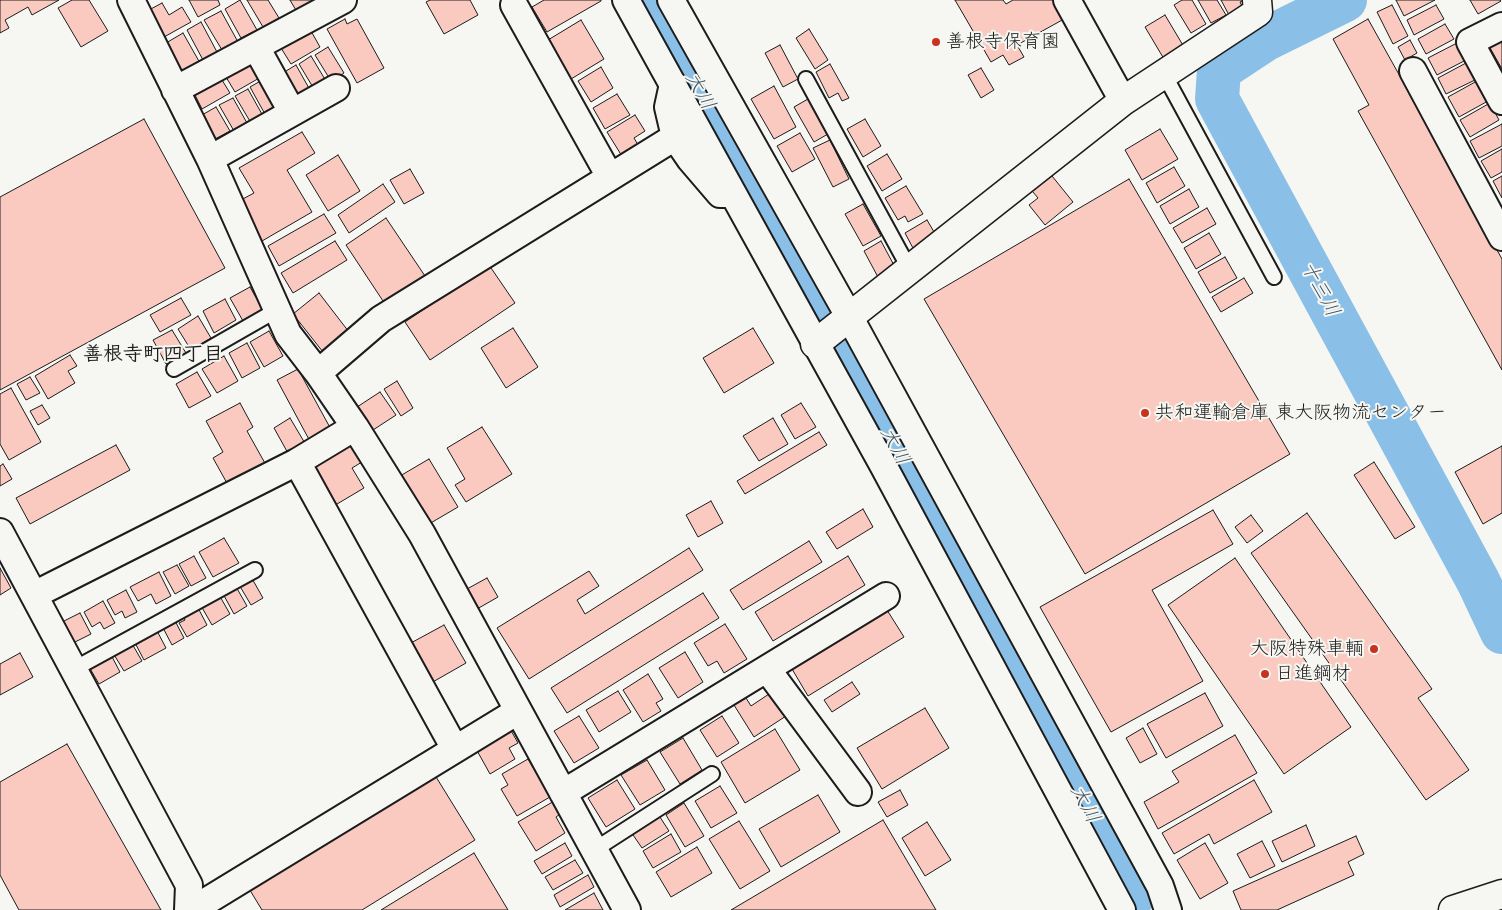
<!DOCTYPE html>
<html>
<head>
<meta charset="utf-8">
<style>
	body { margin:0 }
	canvas { display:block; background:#f6f6f2 }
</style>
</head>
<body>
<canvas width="1502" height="910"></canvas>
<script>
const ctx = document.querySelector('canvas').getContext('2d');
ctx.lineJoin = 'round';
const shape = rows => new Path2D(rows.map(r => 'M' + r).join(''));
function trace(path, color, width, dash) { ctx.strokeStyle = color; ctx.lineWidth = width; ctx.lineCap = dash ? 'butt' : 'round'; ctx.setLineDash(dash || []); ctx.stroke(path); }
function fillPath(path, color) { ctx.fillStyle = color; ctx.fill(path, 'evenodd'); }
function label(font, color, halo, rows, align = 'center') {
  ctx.font = font + ' "Comic Neue","Klee One",sans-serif'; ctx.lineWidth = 4; ctx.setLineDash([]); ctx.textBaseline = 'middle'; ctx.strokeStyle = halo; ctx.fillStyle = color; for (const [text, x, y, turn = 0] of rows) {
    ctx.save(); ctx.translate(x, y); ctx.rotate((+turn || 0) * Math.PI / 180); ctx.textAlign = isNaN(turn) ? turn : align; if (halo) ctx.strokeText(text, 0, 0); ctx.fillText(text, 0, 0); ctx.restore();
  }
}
trace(shape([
	[649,0,823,309,1133,896],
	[1345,0,1266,39,1219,70,1217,99,1478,581,1502,632]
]), '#8ac0e8', 44);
const building = shape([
	[0,0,59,0,32,15,28,7,5,20,9,28,0,33,0,0],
	[72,0,89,0,108,31,81,47,58,8,72,0],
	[189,0,218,0,220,5,198,17,189,0],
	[240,0,257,30,241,38,225,9,240,0],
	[247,0,268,0,279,18,263,27,247,0],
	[290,0,313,0,314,2,297,12,290,0],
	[430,0,470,0,478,15,444,34,426,2,430,0],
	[544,0,601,0,601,1,547,32,532,7,544,0],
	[955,0,1003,0,1006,4,1013,0,1053,0,1064,19,1017,45,1024,57,1009,65,1003,55,991,62,955,0],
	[1182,0,1192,0,1206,24,1191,33,1174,5,1182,0],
	[1198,0,1217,0,1226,15,1211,23,1198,0],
	[1221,0,1244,0,1240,2,1243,8,1229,15,1221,0],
	[1396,0,1435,0,1404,16,1396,0],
	[1470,0,1500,0,1501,1,1478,14,1470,0],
	[162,3,169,15,182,7,191,22,164,37,149,10,162,3],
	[1392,5,1408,36,1393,44,1377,12,1392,5],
	[1436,5,1444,19,1414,35,1407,20,1436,5],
	[221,11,238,42,222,50,204,20,221,11],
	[1165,15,1184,47,1164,59,1145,27,1165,15],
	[345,19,347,24,357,19,384,68,357,83,327,29,345,19],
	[1368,19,1502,259,1502,370,1358,111,1369,105,1333,39,1368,19],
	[581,20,604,59,571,79,548,40,581,20],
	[201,22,217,52,203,60,187,30,201,22],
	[1445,24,1454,39,1426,54,1418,39,1445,24],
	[809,29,828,60,815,69,796,38,809,29],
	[311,31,320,47,291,64,281,48,311,31],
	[183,33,200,63,183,72,166,43,183,33],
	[1502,39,1502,69,1489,46,1502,39],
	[1410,40,1417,53,1405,60,1398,47,1410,40],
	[1457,43,1466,60,1437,75,1428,58,1457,43],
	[780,45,798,79,783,87,765,53,780,45],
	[328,47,344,73,331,81,315,55,328,47],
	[311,56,326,81,314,89,299,64,311,56],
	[252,62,261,77,235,92,226,77,252,62],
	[1466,63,1475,80,1446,94,1438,78,1466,63],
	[830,64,849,98,842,101,838,93,829,98,816,72,830,64],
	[296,65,310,90,295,99,281,74,296,65],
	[601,67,613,88,591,102,578,81,601,67],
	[981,68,994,90,981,98,968,75,981,68],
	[264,79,281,108,266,116,250,87,264,79],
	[222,80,230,93,202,109,195,95,222,80],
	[1477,81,1488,101,1459,117,1448,97,1477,81],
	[774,86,796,127,774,139,751,99,774,86],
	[248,89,263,116,251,123,235,96,248,89],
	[617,94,630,115,605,129,593,108,617,94],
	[233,98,247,123,234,131,219,105,233,98],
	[808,99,828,134,814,142,794,107,808,99],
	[1490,103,1499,120,1470,137,1460,120,1490,103],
	[216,107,230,131,215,139,202,115,216,107],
	[635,115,645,131,634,138,641,150,625,161,607,132,635,115],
	[144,119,225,268,0,390,0,197,144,119],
	[865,119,881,146,863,157,847,129,865,119],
	[1502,124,1502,146,1479,158,1470,141,1502,124],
	[1160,129,1178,159,1142,180,1125,150,1160,129],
	[302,132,315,153,287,170,312,212,262,241,239,201,254,193,239,168,302,132],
	[800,133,815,159,792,172,777,146,800,133],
	[830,140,849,179,833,187,813,148,830,140],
	[1502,149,1502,172,1491,178,1481,161,1502,149],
	[887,154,902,179,882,191,867,166,887,154],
	[338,155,360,191,328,211,306,175,338,155],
	[1174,167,1185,186,1157,203,1146,183,1174,167],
	[410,169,424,193,404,204,390,180,410,169],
	[1048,171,1073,202,1045,225,1029,205,1038,198,1028,186,1048,171],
	[1502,176,1502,198,1493,181,1502,176],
	[1129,179,1290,454,1085,574,924,299,1129,179],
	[383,184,395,202,349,233,338,215,383,184],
	[906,186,923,214,908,222,905,216,898,220,885,198,906,186],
	[1189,189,1199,207,1170,224,1160,206,1189,189],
	[863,204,881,236,863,246,845,214,863,204],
	[1207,208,1216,224,1182,243,1173,228,1207,208],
	[324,214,336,233,279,266,268,246,324,214],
	[386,218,425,276,385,304,346,245,386,218],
	[927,220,937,237,914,250,905,233,927,220],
	[1209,233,1221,254,1196,269,1184,248,1209,233],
	[335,241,347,260,293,293,281,273,335,241],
	[881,241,896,269,879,279,864,251,881,241],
	[1225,257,1237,278,1210,293,1198,272,1225,257],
	[489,265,515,303,430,360,405,322,489,265],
	[1244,278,1253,293,1221,312,1212,297,1244,278],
	[250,287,263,310,243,321,230,298,250,287],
	[319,293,349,332,323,352,293,314,319,293],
	[181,298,191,315,160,332,150,315,181,298],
	[225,299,236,320,214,333,203,311,225,299],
	[198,316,211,338,191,350,178,329,198,316],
	[513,328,538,367,506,388,481,348,513,328],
	[753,328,774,363,724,393,703,358,753,328],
	[172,330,186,353,166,364,153,340,172,330],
	[269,331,283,356,264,367,250,342,269,331],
	[247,343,260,368,242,378,229,353,247,343],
	[70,355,77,366,68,371,75,383,48,399,35,376,70,355],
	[224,356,238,381,217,393,202,369,224,356],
	[298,369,333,433,312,445,277,380,298,369],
	[197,372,211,396,189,408,176,384,197,372],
	[30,377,40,393,26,400,17,384,30,377],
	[397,381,413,408,401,416,384,389,397,381],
	[11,388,41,442,9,460,0,444,0,394,11,388],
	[380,392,396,415,373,430,357,407,380,392],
	[240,403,253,427,247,431,266,465,228,485,213,458,223,452,206,421,240,403],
	[801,403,816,427,795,439,781,415,801,403],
	[42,405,50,418,38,425,30,411,42,405],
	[290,418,306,445,289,455,274,428,290,418],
	[773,418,788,444,759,461,743,436,773,418],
	[482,427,512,474,466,502,455,485,465,479,447,448,482,427],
	[819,432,827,445,745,494,737,481,819,432],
	[347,437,362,462,352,468,364,488,332,507,305,462,347,437],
	[116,445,130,470,30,524,16,498,116,445],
	[1502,446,1502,513,1483,524,1455,472,1502,446],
	[429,459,458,507,429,524,400,476,429,459],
	[1374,462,1415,527,1395,539,1354,475,1374,462],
	[3,464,12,479,0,486,0,466,3,464],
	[711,501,723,523,698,537,686,515,711,501],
	[863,509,873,527,837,549,826,532,863,509],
	[1213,510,1233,544,1152,590,1203,681,1111,732,1040,607,1213,510],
	[1307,513,1432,689,1418,698,1469,770,1426,800,1251,553,1307,513],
	[1251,515,1263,531,1247,543,1235,527,1251,515],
	[224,538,239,563,213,577,199,552,224,538],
	[809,541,822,562,743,610,730,590,809,541],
	[689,548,703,570,529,679,497,628,589,571,599,586,577,600,585,614,689,548],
	[194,556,206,578,191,586,179,564,194,556],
	[848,556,865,585,773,641,755,612,848,556],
	[1235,558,1351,727,1284,774,1168,605,1235,558],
	[177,565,189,586,175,594,163,572,177,565],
	[0,568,11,588,0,595,0,568],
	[159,572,171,596,156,604,151,594,138,601,130,587,159,572],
	[250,575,263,598,251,605,238,583,250,575],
	[487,578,498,597,477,609,467,589,487,578],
	[235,585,247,606,234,614,222,592,235,585],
	[126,590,137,612,125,618,122,611,115,615,107,600,126,590],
	[218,593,230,614,212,625,200,604,218,593],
	[703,593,719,618,567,713,551,688,703,593],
	[103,601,115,623,104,629,100,622,92,627,84,612,103,601],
	[197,606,207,625,187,637,179,623,185,620,182,614,197,606],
	[887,610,904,637,808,696,792,669,887,610],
	[80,613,91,634,71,644,60,623,80,613],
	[174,619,184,638,172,645,162,626,174,619],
	[725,624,747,659,724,673,717,661,708,666,694,643,725,624],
	[444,625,466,663,431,683,409,644,444,625],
	[156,629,166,648,144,660,134,641,156,629],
	[131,642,142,661,124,671,113,653,131,642],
	[685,652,703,682,678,698,659,668,685,652],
	[20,653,33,677,0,695,0,664,20,653],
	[110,653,120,672,99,684,88,665,110,653],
	[648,674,663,699,656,703,661,711,643,722,623,690,648,674],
	[852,682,860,694,832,712,824,700,852,682],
	[618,691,631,712,599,732,586,710,618,691],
	[772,692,786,716,754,737,734,705,746,698,751,706,772,692],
	[1205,693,1223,726,1166,758,1147,724,1205,693],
	[925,708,949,748,882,789,857,748,925,708],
	[579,716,599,748,574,763,554,731,579,716],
	[722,716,739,743,717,757,700,730,722,716],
	[509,727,518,743,509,748,515,759,490,774,475,747,509,727],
	[1143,728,1157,754,1140,763,1126,738,1143,728],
	[775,729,800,770,745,803,721,762,775,729],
	[1235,735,1257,773,1158,829,1144,802,1179,782,1172,771,1235,735],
	[683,738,702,770,680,784,660,752,683,738],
	[67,744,161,910,19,910,0,875,0,782,67,744],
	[528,759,550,797,517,816,501,789,508,785,502,774,528,759],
	[647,760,665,790,640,805,621,775,647,760],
	[433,772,475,840,362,910,262,910,248,887,433,772],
	[617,780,635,809,606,827,588,798,617,780],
	[1254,780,1272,812,1214,844,1209,834,1174,854,1162,833,1254,780],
	[720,786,737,813,711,828,695,801,720,786],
	[900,790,908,805,887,817,878,802,900,790],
	[818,795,840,832,781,867,759,829,818,795],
	[556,800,563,812,556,817,565,833,536,851,518,822,556,800],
	[684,803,704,836,685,847,666,815,684,803],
	[658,814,669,831,642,848,631,832,658,814],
	[883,820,936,910,731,910,883,820],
	[739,821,770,871,740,889,709,839,739,821],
	[927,822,951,860,925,876,902,838,927,822],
	[1306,825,1315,846,1282,862,1272,841,1306,825],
	[671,834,681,852,653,868,643,851,671,834],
	[1356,836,1364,854,1348,862,1354,875,1277,910,1241,910,1233,891,1356,836],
	[1262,841,1275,866,1250,878,1237,854,1262,841],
	[565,843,572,856,542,874,534,861,565,843],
	[1205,843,1228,883,1200,899,1177,860,1205,843],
	[697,847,712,873,671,897,656,872,697,847],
	[474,853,508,910,381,910,474,853],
	[575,860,583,873,553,890,545,877,575,860],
	[588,875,594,887,560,907,554,895,588,875],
	[594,893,603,910,565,910,594,893]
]);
fillPath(building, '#facac0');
trace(building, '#1c1c1c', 1);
const service = shape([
	[1164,74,1274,277],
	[806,79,910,270],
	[174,369,277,310],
	[74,669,255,570],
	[594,850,712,774]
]);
const minor = shape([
	[131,0,210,159,288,334,318,373,355,427,422,534,627,910],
	[626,0,883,465,1122,910],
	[671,0,850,318,1160,886,1168,910],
	[1067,0,1123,101],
	[514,5,610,177],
	[1502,26,1470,42,1502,101],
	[256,47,292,112],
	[1413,71,1502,237],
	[175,90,343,0],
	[675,137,690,159,720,194,725,194],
	[210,159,336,88],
	[318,373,381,319,675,137,668,107,673,84],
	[297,462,355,427],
	[0,532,189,885,188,910],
	[34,595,297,462,455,749],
	[767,669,858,792],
	[563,793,886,596],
	[192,910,518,711]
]);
const tertiary = shape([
	[815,344,1123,101,1258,12,1257,0]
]);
const trunk = shape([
	[1453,910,1502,894]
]);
trace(service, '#1c1c1c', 18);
trace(minor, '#1c1c1c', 30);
trace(tertiary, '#1c1c1c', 31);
trace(trunk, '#1c1c1c', 31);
trace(service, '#f6f6f2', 14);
trace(minor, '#f6f6f2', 26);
trace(tertiary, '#f6f6f2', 28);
trace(trunk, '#f6f6f2', 28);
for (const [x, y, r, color] of [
	[936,42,5,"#c8321e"],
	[1145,413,5,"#c8321e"],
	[1374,649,5,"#c8321e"],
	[1265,674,5,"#c8321e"]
]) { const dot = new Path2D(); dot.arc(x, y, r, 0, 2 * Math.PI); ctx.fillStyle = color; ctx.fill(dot); trace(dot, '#f6f6f2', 2); }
label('19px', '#1c1c1c', '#f6f6f2', [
	["善根寺保育園",946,42],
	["共和運輸倉庫 東大阪物流センター",1155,413],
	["大阪特殊車輌",1364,649,"right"],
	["日進鋼材",1275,674]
], 'left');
label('italic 20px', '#425563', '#f6f6f2', [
	["大川",700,91,61],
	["十三川",1320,289,62],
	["大川",895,446,62],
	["大川",1085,804,62]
]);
label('bold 20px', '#1c1c1c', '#f6f6f2', [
	["善根寺町四丁目",153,354]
]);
</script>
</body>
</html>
